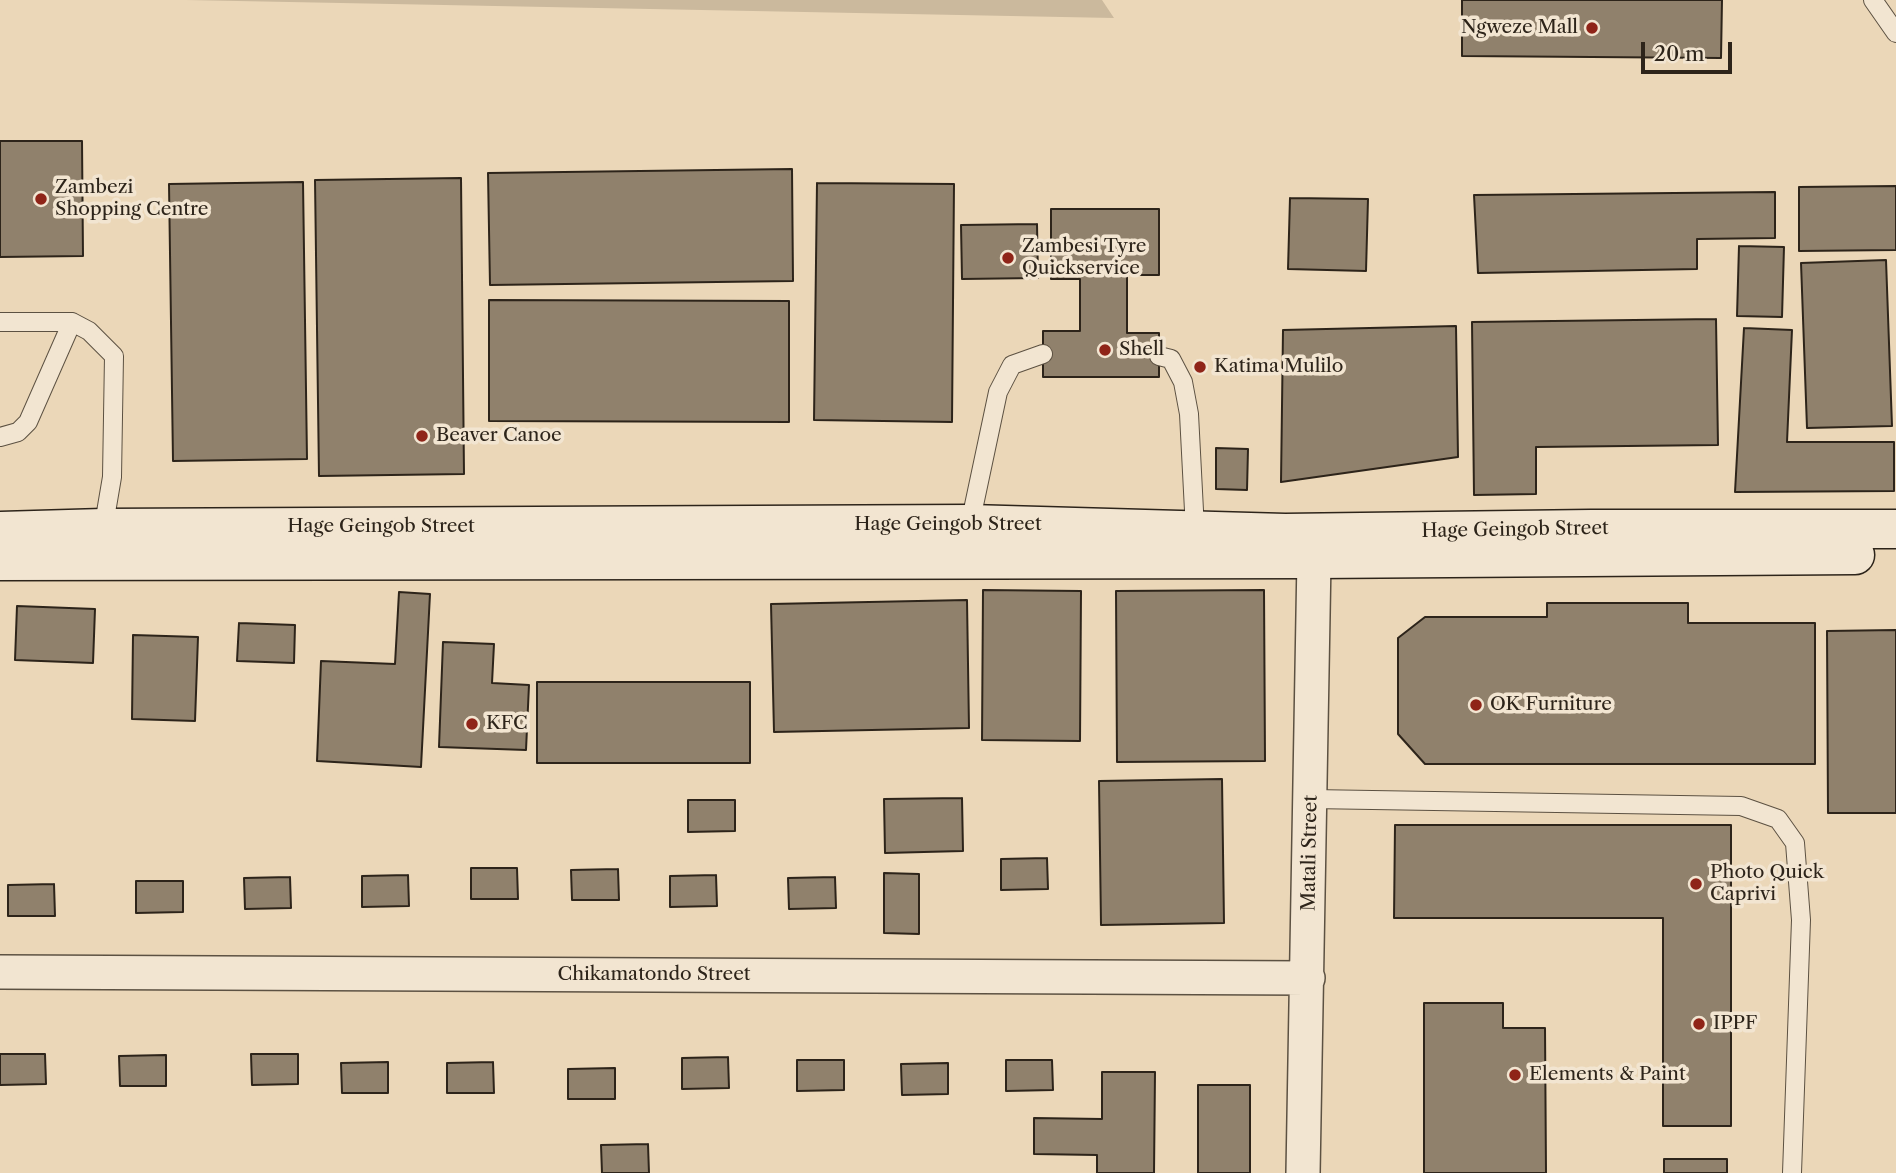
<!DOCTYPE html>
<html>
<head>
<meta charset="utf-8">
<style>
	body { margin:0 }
	#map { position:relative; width:1896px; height:1173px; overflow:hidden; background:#ebd7b8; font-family:"Libre Caslon Text",serif }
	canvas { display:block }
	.scale { position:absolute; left:1641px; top:42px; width:91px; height:32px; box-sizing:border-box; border:4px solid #2d241a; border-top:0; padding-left:9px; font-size:21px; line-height:24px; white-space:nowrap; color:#2d241a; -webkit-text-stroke:5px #f2e5d1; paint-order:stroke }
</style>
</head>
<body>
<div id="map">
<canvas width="1896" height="1173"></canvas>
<div class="scale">20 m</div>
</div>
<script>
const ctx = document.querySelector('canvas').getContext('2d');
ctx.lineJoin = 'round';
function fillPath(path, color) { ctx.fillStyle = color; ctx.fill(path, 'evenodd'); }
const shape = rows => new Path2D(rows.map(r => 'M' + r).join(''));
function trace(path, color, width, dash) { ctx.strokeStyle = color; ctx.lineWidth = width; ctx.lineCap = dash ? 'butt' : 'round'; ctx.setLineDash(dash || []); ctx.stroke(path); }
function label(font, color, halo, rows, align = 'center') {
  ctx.font = font + ' "Libre Caslon Text",serif'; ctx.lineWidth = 7; ctx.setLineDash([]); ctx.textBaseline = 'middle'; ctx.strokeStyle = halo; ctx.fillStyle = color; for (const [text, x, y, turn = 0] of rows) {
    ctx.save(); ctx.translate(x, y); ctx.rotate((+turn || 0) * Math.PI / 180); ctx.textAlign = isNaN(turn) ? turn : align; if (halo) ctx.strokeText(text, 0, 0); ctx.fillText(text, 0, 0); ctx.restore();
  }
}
fillPath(shape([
	[186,0,1102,0,1114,18]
]), '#cbb99d');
const building = shape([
	[1462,0,1722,0,1721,58,1462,56,1462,0],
	[0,141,82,141,83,256,0,257,0,141],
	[792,169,793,281,490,285,488,173,792,169],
	[461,178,464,474,319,476,315,180,461,178],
	[303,182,307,459,173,461,169,184,303,182],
	[817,183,954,184,952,422,814,420,817,183],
	[1896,186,1896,250,1799,251,1799,187,1896,186],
	[1775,192,1775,238,1697,239,1697,269,1478,273,1474,195,1775,192],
	[1290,198,1368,199,1366,271,1288,269,1290,198],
	[1051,209,1159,209,1159,275,1127,275,1127,333,1159,333,1159,377,1043,377,1043,331,1080,331,1080,279,1051,279,1051,209],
	[1037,224,1038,278,962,279,961,225,1037,224],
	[1739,246,1784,247,1782,317,1737,316,1739,246],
	[1886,260,1892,426,1807,428,1801,263,1886,260],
	[489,300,789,301,789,422,489,421,489,300],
	[1716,319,1718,445,1536,447,1536,494,1474,495,1472,322,1716,319],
	[1456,326,1458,457,1281,482,1283,330,1456,326],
	[1744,328,1792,330,1787,442,1894,442,1894,491,1735,492,1744,328],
	[1216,448,1248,449,1247,490,1216,489,1216,448],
	[983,590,1081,591,1080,741,982,740,983,590],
	[1264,590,1265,761,1117,762,1116,591,1264,590],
	[399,592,430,594,421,767,317,761,321,661,395,664,399,592],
	[967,600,969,728,774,732,771,604,967,600],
	[1547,603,1688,603,1688,623,1815,623,1815,764,1425,764,1398,734,1398,638,1425,617,1547,617,1547,603],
	[17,606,95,609,93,663,15,660,17,606],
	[239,623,295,625,294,663,237,661,239,623],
	[1896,630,1896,813,1828,813,1827,631,1896,630],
	[133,635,198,637,195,721,132,719,133,635],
	[443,642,494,644,492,683,529,685,526,750,439,747,443,642],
	[537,682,750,682,750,763,537,763,537,682],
	[1222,779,1224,923,1101,925,1099,781,1222,779],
	[962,798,963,851,885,853,884,799,962,798],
	[688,800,735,800,735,831,688,832,688,800],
	[1395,825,1731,825,1731,1126,1663,1126,1663,918,1394,918,1395,825],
	[1047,858,1048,889,1001,890,1001,859,1047,858],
	[471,868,517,868,518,899,471,899,471,868],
	[618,869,619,900,572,900,571,870,618,869],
	[884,873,919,874,919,934,884,933,884,873],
	[408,875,409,906,362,907,362,876,408,875],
	[716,875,717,906,670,907,670,876,716,875],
	[290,877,291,908,245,909,244,878,290,877],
	[835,877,836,908,789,909,788,878,835,877],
	[136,881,183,881,183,912,136,913,136,881],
	[54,884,55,916,8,916,8,885,54,884],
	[1424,1003,1503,1003,1503,1028,1545,1028,1546,1173,1424,1173,1424,1003],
	[0,1054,45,1054,46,1084,0,1085,0,1054],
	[251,1054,298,1054,298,1084,252,1085,251,1054],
	[166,1055,166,1086,120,1086,119,1056,166,1055],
	[728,1057,729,1088,682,1089,682,1058,728,1057],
	[797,1060,844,1060,844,1090,797,1091,797,1060],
	[1006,1060,1052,1060,1053,1090,1006,1091,1006,1060],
	[388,1062,388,1093,342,1093,341,1063,388,1062],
	[493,1062,494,1093,447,1093,447,1063,493,1062],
	[948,1063,948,1094,902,1095,901,1064,948,1063],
	[615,1068,615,1099,568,1099,568,1069,615,1068],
	[1102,1072,1155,1072,1154,1173,1097,1173,1097,1155,1034,1154,1034,1118,1102,1119,1102,1072],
	[1198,1085,1250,1085,1250,1173,1198,1173,1198,1085],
	[648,1144,649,1173,602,1173,601,1145,648,1144],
	[1664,1159,1727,1159,1727,1173,1664,1173,1664,1159]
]);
fillPath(building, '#90816c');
trace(building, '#2d241a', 2);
const lane = shape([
	[1873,0,1896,33],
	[0,322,72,322,89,331,114,356,112,477,103,530],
	[1159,356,1171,359,1183,382,1189,414,1195,530],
	[0,437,18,432,28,422,72,322],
	[970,524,998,392,1012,365,1043,354],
	[1311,799,1741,806,1778,819,1795,843,1801,920,1792,1173]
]);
const street = shape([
	[0,972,1308,978],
	[1303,1173,1314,559,1310,535]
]);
const secondary = shape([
	[0,531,103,528,970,524,1285,533,1591,529,1896,529],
	[0,561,1314,559,1855,555]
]);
trace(lane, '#5c5142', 20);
trace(street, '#5c5142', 36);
trace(secondary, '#2d241a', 41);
trace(lane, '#f2e5d1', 18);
trace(street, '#f2e5d1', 33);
trace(secondary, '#f2e5d1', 38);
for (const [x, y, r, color] of [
	[1592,28,7,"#8f2418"],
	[41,199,7,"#8f2418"],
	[1008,258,7,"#8f2418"],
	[1105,350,7,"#8f2418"],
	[1200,367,7,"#8f2418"],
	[422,436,7,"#8f2418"],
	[1476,705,7,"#8f2418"],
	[472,724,7,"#8f2418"],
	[1696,884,7,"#8f2418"],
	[1699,1024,7,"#8f2418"],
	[1515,1075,7,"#8f2418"]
]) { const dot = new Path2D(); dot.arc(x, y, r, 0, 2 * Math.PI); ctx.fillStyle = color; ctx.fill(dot); trace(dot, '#f2e5d1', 2.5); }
label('19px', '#2d241a', '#f2e5d1', [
	["Ngweze Mall",1578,28,"right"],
	["Zambezi",55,188],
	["Shopping Centre",55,210],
	["Zambesi Tyre",1022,247],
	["Quickservice",1022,269],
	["Shell",1119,350],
	["Katima Mulilo",1214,367],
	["Beaver Canoe",436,436],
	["OK Furniture",1490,705],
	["KFC",486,724],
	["Photo Quick",1710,873],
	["Caprivi",1710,895],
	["IPPF",1713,1024],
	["Elements & Paint",1529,1075]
], 'left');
label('19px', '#2d241a', '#f2e5d1', [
	["Hage Geingob Street",948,525],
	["Hage Geingob Street",381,527],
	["Hage Geingob Street",1515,530,-1],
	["Matali Street",1310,853,-89],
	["Chikamatondo Street",654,975]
]);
</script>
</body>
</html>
